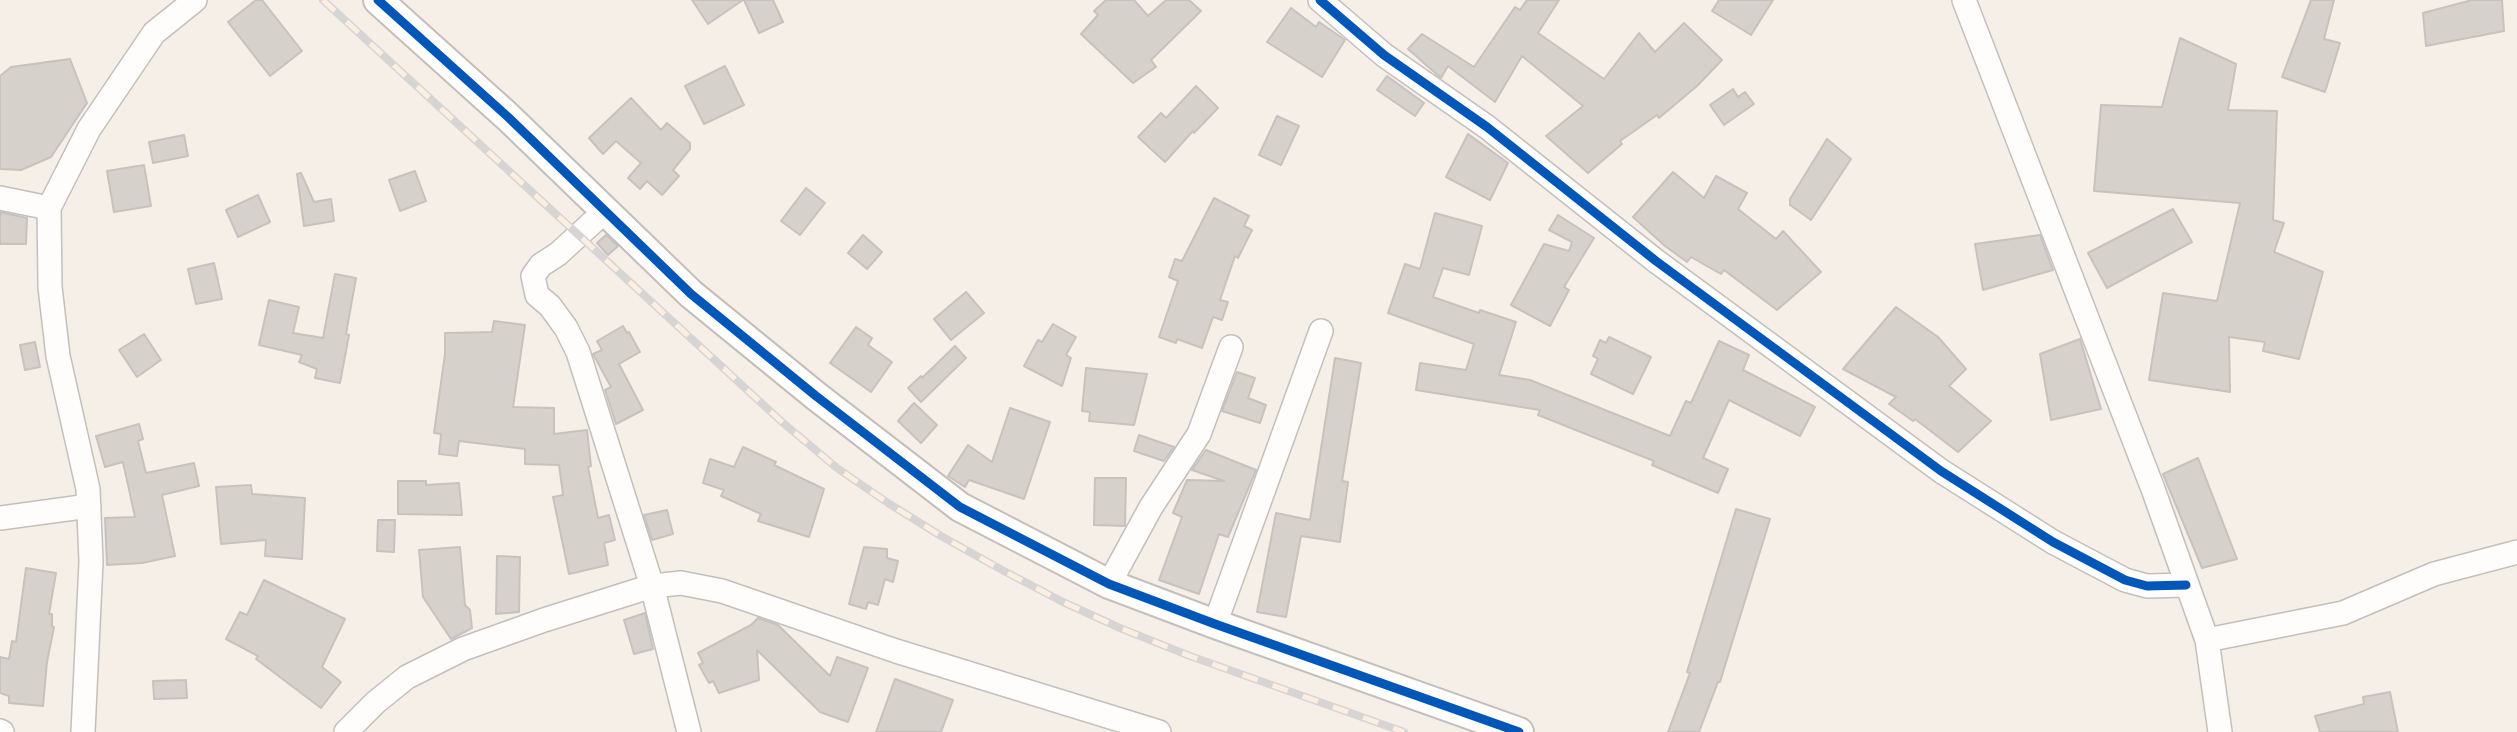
<!DOCTYPE html>
<html>
<head>
<meta charset="utf-8">
<style>
	body { margin:0 }
	canvas { display:block; background:#f6efe8 }
</style>
</head>
<body>
<canvas width="2517" height="732"></canvas>
<script>
const ctx = document.querySelector('canvas').getContext('2d');
ctx.lineJoin = 'round';
function fillPath(path, color) { ctx.fillStyle = color; ctx.fill(path, 'evenodd'); }
const shape = rows => new Path2D(rows.map(r => 'M' + r).join(''));
function trace(path, color, width, dash) { ctx.strokeStyle = color; ctx.lineWidth = width; ctx.lineCap = dash ? 'butt' : 'round'; ctx.setLineDash(dash || []); ctx.stroke(path); }
const building = shape([
	[256,0,262,0,302,51,270,76,228,22,256,0],
	[692,0,743,0,708,24,692,0],
	[744,0,773,0,783,22,759,33,744,0],
	[1106,0,1134,0,1148,16,1166,0,1189,0,1201,11,1151,60,1156,67,1133,83,1081,34,1098,15,1094,11,1106,0],
	[1527,0,1559,0,1538,33,1604,79,1639,33,1655,52,1684,23,1722,60,1697,86,1659,118,1657,115,1620,141,1622,144,1588,173,1546,136,1583,106,1522,56,1495,102,1448,66,1441,78,1408,49,1422,34,1474,67,1515,7,1520,10,1527,0],
	[1719,0,1773,0,1751,35,1712,11,1719,0],
	[2311,0,2334,0,2324,39,2340,43,2325,92,2282,77,2311,0],
	[2472,0,2502,0,2504,31,2426,46,2423,13,2472,0],
	[1291,8,1316,27,1319,22,1345,40,1322,77,1267,42,1291,8],
	[2180,38,2236,64,2228,110,2277,111,2273,220,2284,223,2274,252,2323,272,2299,359,2263,351,2265,342,2229,337,2230,392,2149,380,2163,293,2217,301,2240,203,2094,191,2101,105,2162,107,2180,38],
	[70,59,87,103,51,157,21,170,0,169,0,76,11,67,70,59],
	[725,66,744,105,704,124,685,86,725,66],
	[1387,76,1424,103,1415,116,1377,90,1387,76],
	[1196,86,1218,108,1194,133,1193,131,1165,162,1138,137,1161,113,1166,118,1196,86],
	[1733,89,1738,97,1745,92,1754,104,1724,125,1710,105,1733,89],
	[631,98,661,130,667,123,690,143,690,149,673,170,679,176,662,195,647,181,640,189,628,178,641,163,616,141,603,154,589,138,631,98],
	[1277,116,1299,126,1281,165,1259,155,1277,116],
	[1468,134,1508,163,1490,200,1446,177,1468,134],
	[184,135,188,156,153,163,149,142,184,135],
	[1827,139,1851,159,1811,220,1790,205,1790,199,1827,139],
	[144,165,151,206,114,212,107,171,144,165],
	[415,171,426,201,400,211,389,180,415,171],
	[1673,172,1704,198,1716,176,1747,193,1738,209,1776,239,1783,231,1821,272,1777,310,1724,270,1721,274,1691,257,1687,262,1665,246,1633,217,1673,172],
	[301,173,314,202,331,199,334,221,304,226,297,174,301,173],
	[806,188,825,203,800,235,781,221,806,188],
	[258,195,270,222,238,237,226,210,258,195],
	[1214,198,1249,216,1244,226,1252,230,1238,258,1235,256,1220,300,1228,302,1222,320,1213,317,1202,348,1177,339,1176,343,1159,337,1178,281,1169,277,1175,259,1182,261,1214,198],
	[2173,209,2192,242,2107,288,2088,253,2173,209],
	[0,212,27,218,26,244,0,244,0,212],
	[1435,213,1482,226,1469,275,1443,268,1433,297,1479,313,1480,310,1516,322,1499,375,1530,380,1670,436,1686,401,1691,403,1719,341,1749,355,1743,370,1815,407,1800,436,1729,400,1703,458,1728,469,1718,493,1652,465,1654,461,1538,415,1540,410,1416,390,1420,363,1466,370,1474,344,1388,313,1405,264,1420,269,1435,213],
	[1558,215,1594,238,1564,287,1569,290,1550,326,1511,305,1544,244,1569,251,1572,242,1549,230,1558,215],
	[606,235,618,246,608,255,597,243,606,235],
	[863,235,882,252,867,269,848,253,863,235],
	[2040,235,2053,270,1983,290,1975,244,2040,235],
	[214,263,222,299,196,304,188,269,214,263],
	[335,274,356,278,346,334,349,335,340,383,315,378,317,369,299,362,302,355,259,345,269,300,299,307,293,333,323,338,335,274],
	[966,292,984,313,951,340,934,319,966,292],
	[1896,307,1938,337,1966,369,1949,386,1991,421,1958,452,1915,419,1913,421,1889,404,1896,397,1843,369,1896,307],
	[494,321,525,325,513,407,554,408,554,434,587,430,591,466,588,467,598,518,609,515,615,540,604,543,608,565,569,574,553,497,563,495,559,465,525,464,525,449,459,441,457,456,439,454,441,434,434,433,445,354,445,333,492,332,494,321],
	[1053,324,1076,337,1066,355,1071,358,1062,386,1024,366,1038,340,1042,342,1053,324],
	[623,326,627,333,629,332,640,352,619,364,643,410,616,424,605,390,611,387,593,354,602,350,597,341,623,326],
	[856,327,872,338,868,345,892,362,871,392,830,363,856,327],
	[144,334,161,360,137,377,119,350,144,334],
	[1609,337,1651,357,1633,394,1591,374,1598,359,1593,356,1600,340,1606,343,1609,337],
	[2080,339,2101,409,2051,420,2040,354,2080,339],
	[35,342,40,367,25,370,20,345,35,342],
	[955,346,966,358,921,402,908,388,921,376,922,378,955,346],
	[1335,358,1361,363,1342,481,1348,482,1340,542,1301,536,1286,617,1257,612,1276,513,1310,520,1335,358],
	[1086,368,1147,374,1134,425,1089,421,1090,412,1082,411,1086,368],
	[1237,372,1255,378,1248,398,1266,405,1260,423,1222,411,1237,372],
	[914,403,937,425,921,443,898,421,914,403],
	[1010,408,1050,422,1024,499,969,480,965,487,948,476,968,445,992,462,1010,408],
	[139,424,143,439,138,441,146,473,194,463,199,486,162,495,175,556,142,563,107,565,105,518,135,517,123,462,105,467,96,436,139,424],
	[1139,435,1174,447,1164,461,1134,451,1139,435],
	[743,447,776,462,774,465,824,489,809,537,758,521,761,514,721,496,724,490,703,483,710,459,734,467,743,447],
	[1206,450,1256,470,1228,537,1219,534,1199,594,1159,580,1182,517,1173,513,1187,480,1224,481,1192,470,1206,450],
	[2198,458,2237,559,2202,568,2163,474,2198,458],
	[1095,478,1126,478,1125,526,1094,525,1095,478],
	[398,481,426,481,426,485,459,483,462,515,398,514,398,481],
	[251,485,252,494,305,498,302,559,265,556,266,540,221,544,216,487,251,485],
	[1736,509,1770,519,1720,682,1718,682,1699,732,1668,732,1690,673,1687,672,1736,509],
	[667,510,673,534,652,540,644,515,667,510],
	[378,520,395,520,394,552,377,551,378,520],
	[460,547,465,605,470,610,472,628,451,639,423,597,419,550,460,547],
	[864,547,887,549,887,558,898,561,893,582,885,579,878,605,868,602,866,609,849,604,864,547],
	[497,556,520,557,519,612,496,614,497,556],
	[26,568,56,573,49,614,52,614,52,626,54,627,47,662,43,706,9,703,9,696,0,693,0,657,9,659,12,641,16,642,26,568],
	[264,580,345,619,322,667,341,682,321,708,256,659,258,656,226,639,240,612,247,615,264,580],
	[645,613,653,649,634,654,624,620,645,613],
	[758,618,778,625,830,676,837,657,868,668,848,722,820,712,757,650,759,680,719,693,713,681,709,683,699,665,703,663,698,653,751,625,758,618],
	[895,679,953,700,941,732,876,732,895,679],
	[186,680,187,698,154,699,153,681,186,680],
	[2390,692,2398,732,2320,732,2315,716,2364,704,2363,697,2390,692]
]);
fillPath(building, '#d7d1cb');
trace(building, '#c7c2bd', 2);
const minor = shape([
	[1320,0,1384,55,1487,127,1656,261,1941,471,2053,542,2125,580,2147,586,2186,585],
	[1964,0,2153,489,2207,640,2220,732],
	[0,198,49,208,50,287,58,356,88,489,91,562,83,732],
	[49,208,89,129,154,33,195,0],
	[605,211,558,254,541,265,533,276,537,295,550,306,566,328,578,352,652,586,689,732],
	[0,518,89,506],
	[1109,584,1151,507,1199,434,1231,347],
	[1215,624,1321,331],
	[2207,640,2343,613,2434,574,2517,552],
	[0,731,2,732],
	[346,732,376,702,407,677,463,649,544,620,652,586,681,583,722,591,896,651,1159,732]
]);
const tertiary = shape([
	[378,0,508,117,691,294,816,396,960,507,1109,584,1215,624,1519,732]
]);
trace(minor, '#c4bfba', 26);
trace(tertiary, '#c4bfba', 32);
trace(minor, '#fefdfc', 23);
trace(tertiary, '#fefdfc', 28);
const rail = shape([
	[323,0,782,422,837,468,888,503,941,536,1002,570,1063,602,1120,628,1190,656,1404,732]
]);
trace(rail, '#d7d5d3', 8);
trace(rail, '#fcefe2', 5, [16]);
trace(shape([
	[378,0,508,117,691,294,816,396,960,507,1109,584,1215,624,1519,732],
	[1320,0,1384,55,1487,127,1656,261,1941,471,2053,542,2125,580,2147,586,2186,585]
]), '#0057b8', 9);
</script>
</body>
</html>
